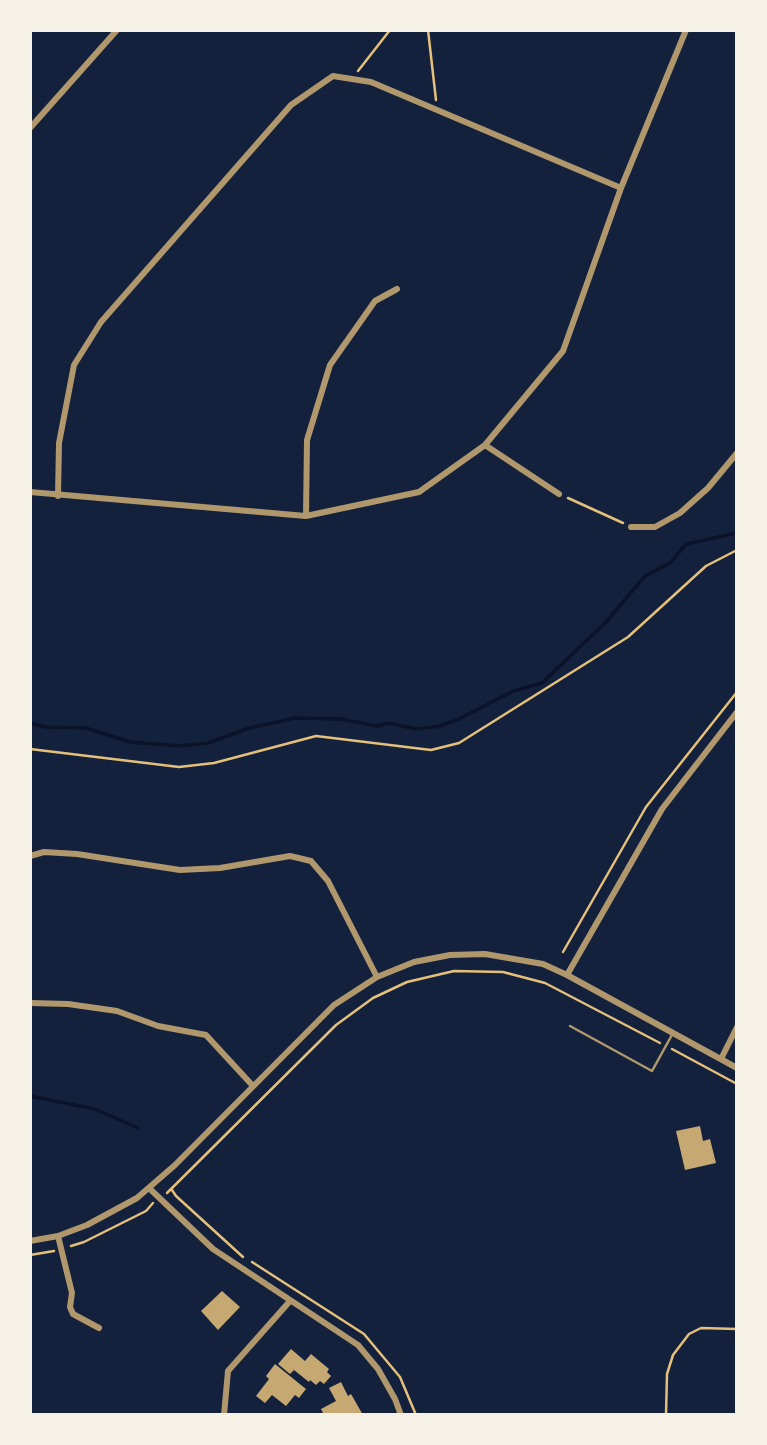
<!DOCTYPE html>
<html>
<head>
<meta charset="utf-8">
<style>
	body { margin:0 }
	#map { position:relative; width:767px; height:1445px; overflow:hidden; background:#14213d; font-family:Barlow,sans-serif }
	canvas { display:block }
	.frame { position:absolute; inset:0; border:32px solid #f6f1e7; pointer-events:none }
</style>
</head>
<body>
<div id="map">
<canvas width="767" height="1445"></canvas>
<div class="frame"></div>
</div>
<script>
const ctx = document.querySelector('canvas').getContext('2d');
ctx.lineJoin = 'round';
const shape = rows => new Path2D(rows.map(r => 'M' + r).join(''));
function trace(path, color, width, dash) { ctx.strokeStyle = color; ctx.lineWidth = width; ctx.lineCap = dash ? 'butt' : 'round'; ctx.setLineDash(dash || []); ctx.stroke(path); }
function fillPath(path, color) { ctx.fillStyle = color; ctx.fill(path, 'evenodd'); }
trace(shape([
	[30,723,45,727,86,728,130,742,180,746,208,743,249,728,295,718,340,719,377,726,388,723,417,729,440,726,459,719,513,691,542,683,607,621,645,576,670,563,686,544,737,533],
	[30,1096,95,1109,138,1128]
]), '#0b132b', 3.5);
fillPath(shape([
	[700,1126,703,1141,710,1139,716,1163,685,1170,676,1131],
	[222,1291,240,1307,218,1330,201,1311],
	[291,1349,305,1361,311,1354,329,1369,327,1372,331,1376,324,1384,320,1381,316,1385,310,1380,309,1382,294,1370,290,1374,278,1364],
	[275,1364,306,1389,299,1398,295,1395,286,1406,272,1395,265,1403,256,1396,269,1379,266,1376],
	[341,1382,348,1396,351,1394,363,1415,324,1415,321,1409,336,1401,329,1388]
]), '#c6a872');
trace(shape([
	[428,30,436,100],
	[358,71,390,30],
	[568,498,623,523],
	[30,749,179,767,214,763,316,736,431,750,459,743,628,637,706,566,737,550],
	[563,952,646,807,737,692],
	[672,1049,737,1084],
	[172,1190,176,1196,243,1257],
	[167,1193,336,1025,373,998,407,982,454,971,503,972,545,983,660,1043],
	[71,1246,84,1242,146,1211,153,1203],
	[30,1255,54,1251],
	[252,1262,364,1334,400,1377,416,1415],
	[666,1415,667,1374,673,1355,689,1334,701,1328,737,1329]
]), '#e5c07b', 2.5);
trace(shape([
	[570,1026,652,1071,673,1033]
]), '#b1986c', 2.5);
trace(shape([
	[30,128,117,30],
	[485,445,559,494],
	[30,492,306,516,419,492,478,450,485,445,563,351,621,188,686,30],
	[58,496,59,443,74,365,101,322,291,105,333,76,371,82,621,188],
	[306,516,307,440,330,365,375,301,397,289],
	[631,527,655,527,680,513,708,488,737,453],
	[30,856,44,852,77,854,180,870,220,868,290,856,311,861,328,881,377,977],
	[567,975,662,809,737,712],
	[30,1003,68,1004,117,1011,158,1026,206,1035,253,1086],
	[721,1059,737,1027],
	[150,1189,213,1249,358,1345,378,1369,395,1399,401,1415],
	[58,1236,72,1293,70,1307,73,1314,99,1328],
	[30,1241,58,1236,87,1225,137,1198,175,1165,334,1005,377,977,414,962,450,955,485,954,543,964,567,975,737,1068],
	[224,1415,228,1371,290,1301]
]), '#b1986c', 6);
</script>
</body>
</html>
